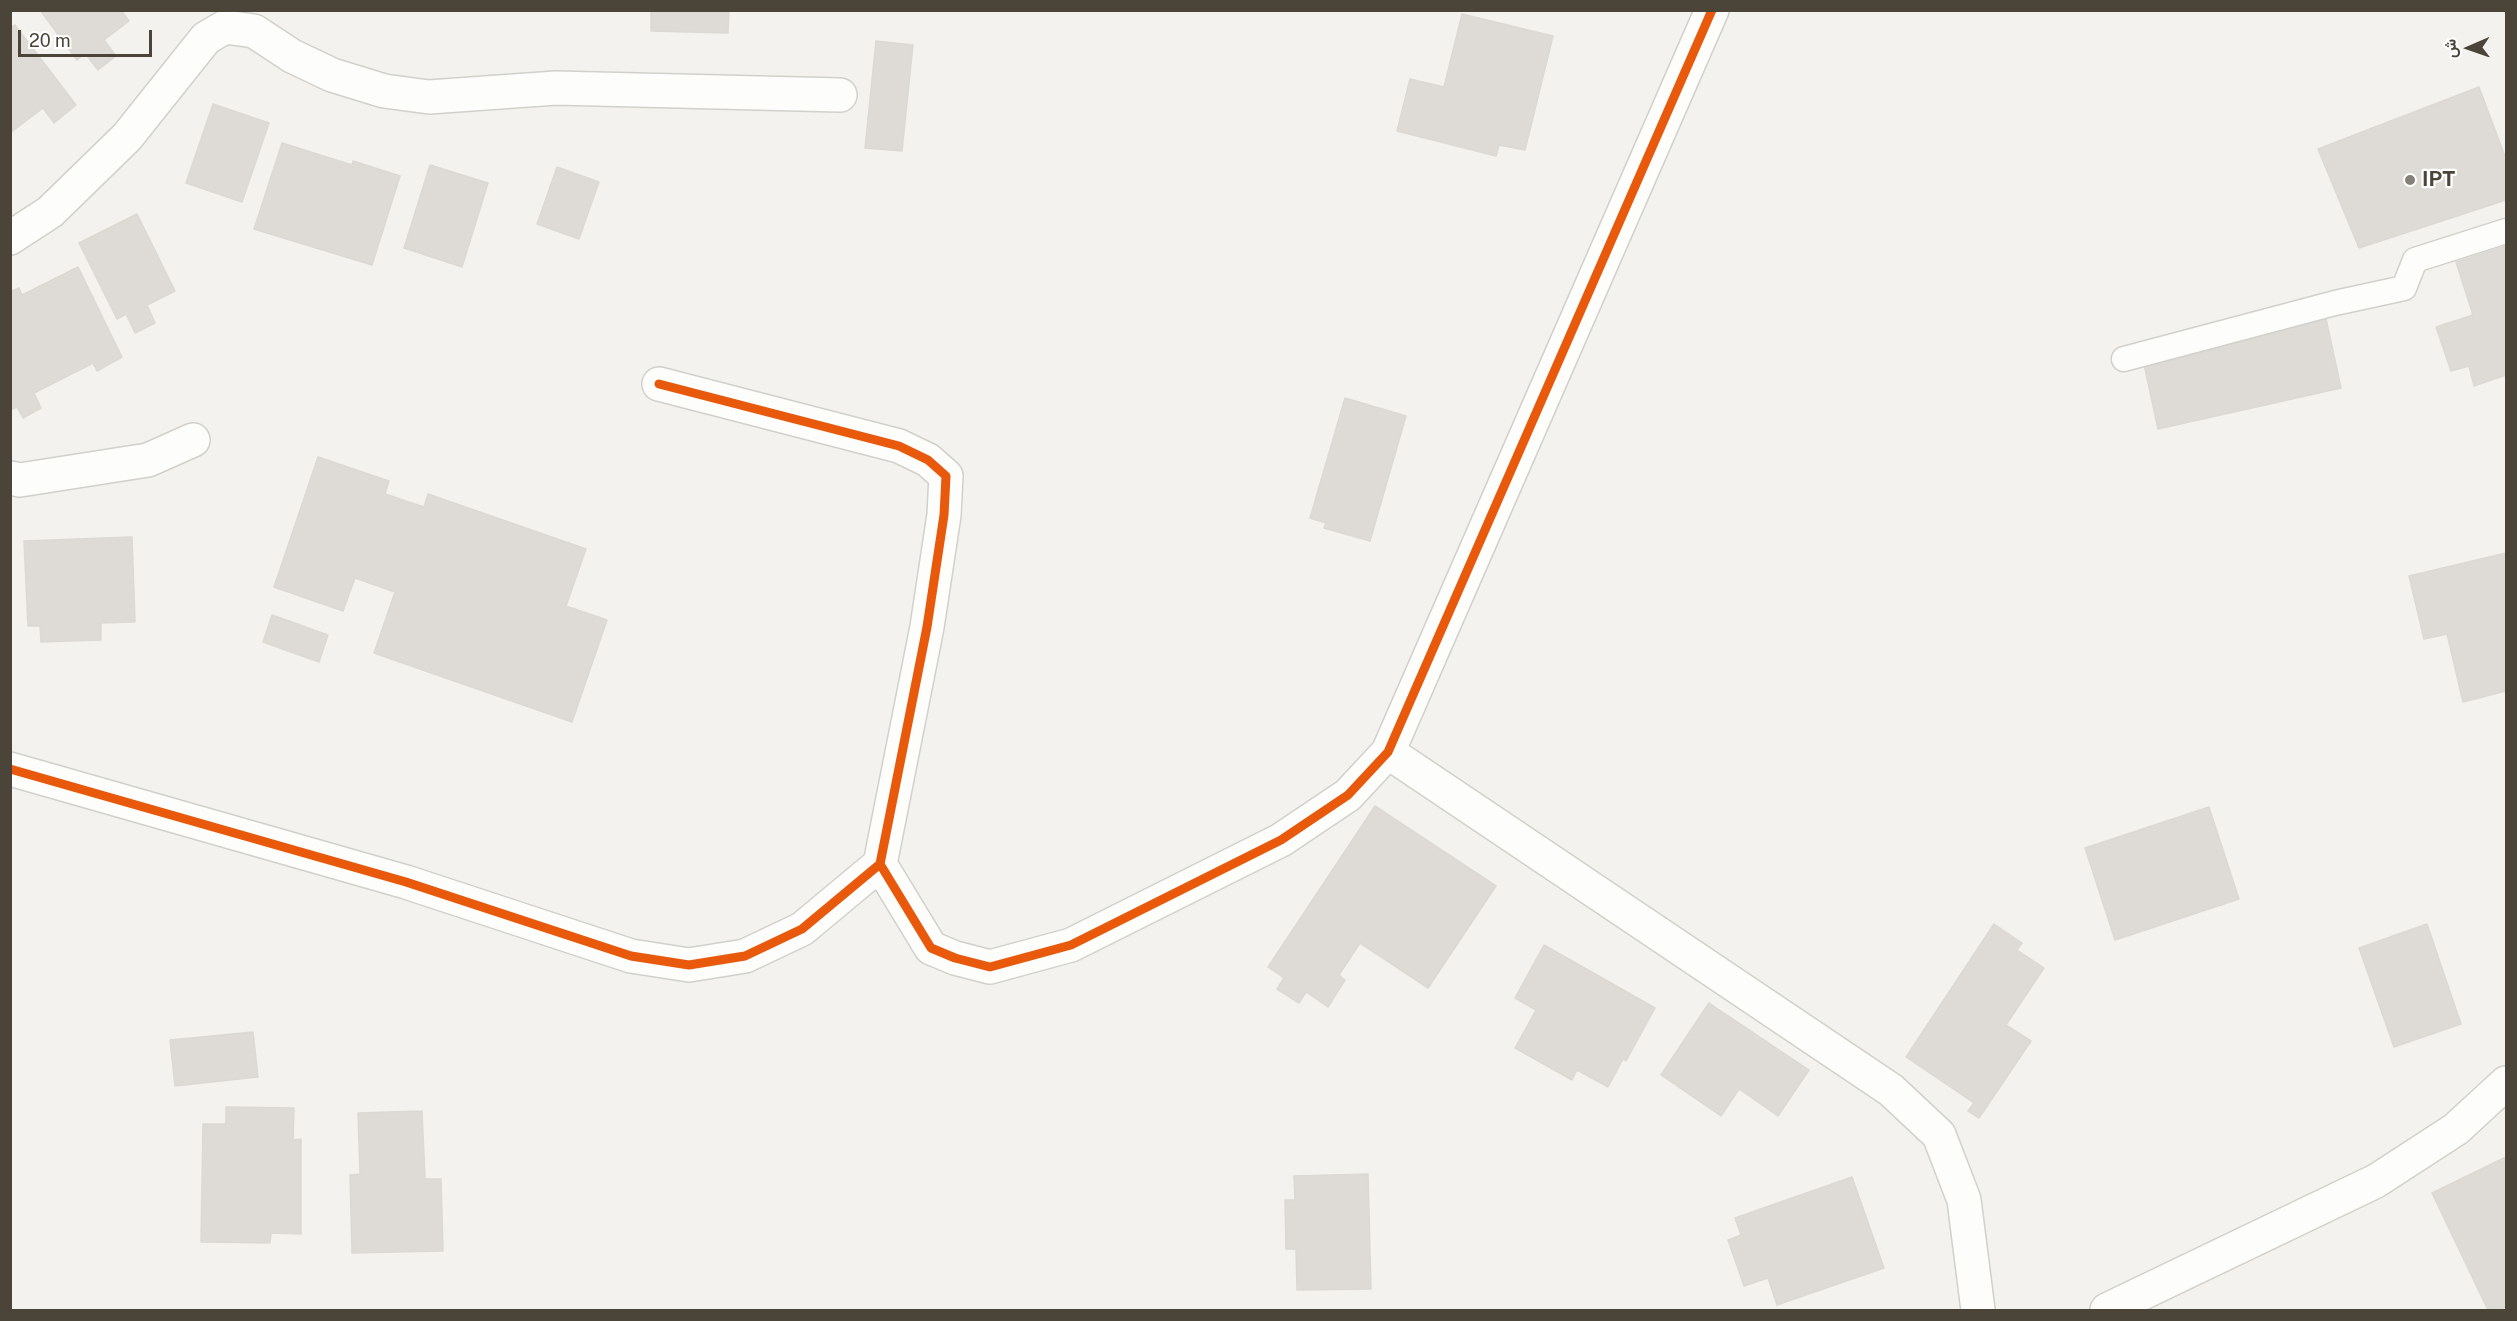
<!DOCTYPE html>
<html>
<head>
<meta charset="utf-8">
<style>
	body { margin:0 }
	#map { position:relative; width:2517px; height:1321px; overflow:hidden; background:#f4f2ee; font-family:"Public Sans",Vazirmatn,sans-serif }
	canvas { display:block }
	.frame { position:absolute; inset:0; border:12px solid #4b4439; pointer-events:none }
	.north { position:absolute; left:2439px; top:18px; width:60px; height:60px; -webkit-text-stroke:4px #fff; paint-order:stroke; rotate:268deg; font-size:16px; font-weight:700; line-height:24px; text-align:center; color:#4b4439 }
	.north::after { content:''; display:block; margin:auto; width:21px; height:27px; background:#4b4439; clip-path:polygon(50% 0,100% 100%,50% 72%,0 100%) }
	.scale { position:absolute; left:18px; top:30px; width:134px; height:27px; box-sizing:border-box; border:3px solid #4b4439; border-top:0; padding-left:8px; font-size:18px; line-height:21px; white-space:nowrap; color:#4b4439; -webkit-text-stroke:4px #fff; paint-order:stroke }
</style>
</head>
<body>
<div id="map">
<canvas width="2517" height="1321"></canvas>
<div class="frame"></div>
<div class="north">ش</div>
<div class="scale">20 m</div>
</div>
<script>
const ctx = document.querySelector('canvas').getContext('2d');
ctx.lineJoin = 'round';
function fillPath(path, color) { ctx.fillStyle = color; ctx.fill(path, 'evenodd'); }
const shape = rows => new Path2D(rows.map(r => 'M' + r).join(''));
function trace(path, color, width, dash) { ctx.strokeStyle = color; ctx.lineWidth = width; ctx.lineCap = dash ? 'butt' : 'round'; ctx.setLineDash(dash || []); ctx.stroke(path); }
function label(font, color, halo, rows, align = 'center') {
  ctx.font = font + ' "Public Sans",sans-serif'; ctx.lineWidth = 4.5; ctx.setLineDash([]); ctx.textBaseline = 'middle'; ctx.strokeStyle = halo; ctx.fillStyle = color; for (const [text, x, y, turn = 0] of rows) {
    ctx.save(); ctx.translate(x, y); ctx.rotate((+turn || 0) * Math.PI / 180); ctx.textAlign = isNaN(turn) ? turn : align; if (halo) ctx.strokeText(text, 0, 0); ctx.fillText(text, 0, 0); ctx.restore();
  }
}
const building = shape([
	[40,10,121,10,129,21,104,40,116,56,98,70,85,53,77,60,40,10],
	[651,10,729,10,728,33,651,31,651,10],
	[1462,14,1553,36,1525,150,1499,145,1496,156,1397,131,1410,79,1444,87,1462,14],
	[15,25,76,105,54,123,43,108,10,133,10,28,15,25],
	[876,41,913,45,902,151,865,148,876,41],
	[2479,87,2506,159,2506,200,2359,248,2318,149,2479,87],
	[213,104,269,123,242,202,186,183,213,104],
	[282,143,352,165,353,161,400,176,372,265,254,229,282,143],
	[430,165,488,183,462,267,404,248,430,165],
	[557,167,599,182,579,239,537,224,557,167],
	[137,214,175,291,147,305,155,323,135,333,126,314,117,319,79,243,137,214],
	[2506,246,2506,375,2474,386,2469,366,2451,371,2436,327,2473,315,2456,262,2506,246],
	[78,267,122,357,97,371,93,363,34,393,41,408,23,418,17,407,10,410,10,292,19,288,22,295,78,267],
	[2325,314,2341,388,2158,429,2142,355,2325,314],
	[1345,398,1406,416,1370,541,1324,528,1326,523,1310,518,1345,398],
	[318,457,389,481,385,494,424,507,428,494,586,549,566,606,607,620,572,722,374,653,395,592,355,578,343,611,274,587,318,457],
	[132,537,135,622,101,623,101,640,41,642,40,626,28,626,24,541,132,537],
	[2506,553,2506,691,2463,702,2447,634,2424,639,2409,576,2506,553],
	[272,615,328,635,319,662,263,642,272,615],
	[1375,806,1496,886,1428,988,1360,943,1339,975,1345,980,1328,1007,1306,992,1299,1003,1277,989,1284,978,1268,967,1375,806],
	[2209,807,2239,899,2115,940,2085,848,2209,807],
	[1994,924,2022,943,2017,950,2044,968,2006,1025,2031,1041,1979,1118,1968,1111,1974,1103,1906,1057,1994,924],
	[2427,924,2461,1024,2394,1047,2359,948,2427,924],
	[1544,945,1655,1008,1626,1061,1623,1059,1608,1087,1577,1070,1572,1080,1515,1048,1536,1010,1515,998,1544,945],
	[1709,1003,1809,1070,1778,1116,1739,1089,1721,1116,1661,1075,1709,1003],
	[253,1032,258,1077,175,1086,170,1040,253,1032],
	[226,1107,294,1108,293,1140,301,1139,301,1234,271,1233,270,1243,201,1242,203,1124,226,1124,226,1107],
	[422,1111,425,1179,441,1179,443,1251,352,1253,350,1175,360,1174,358,1113,422,1111],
	[2506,1157,2506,1310,2488,1310,2432,1193,2506,1157],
	[1368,1174,1371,1289,1297,1290,1296,1249,1286,1249,1285,1200,1295,1200,1294,1176,1368,1174],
	[1852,1177,1884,1268,1777,1305,1768,1278,1744,1286,1728,1240,1741,1235,1735,1218,1852,1177]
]);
fillPath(building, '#dedbd6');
trace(building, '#dcd9d4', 1.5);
const service = shape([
	[2124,359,2335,303,2404,288,2415,260,2506,231]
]);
const minor = shape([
	[10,238,50,212,127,137,206,38,225,27,254,31,292,56,332,75,384,91,429,97,556,88,840,95],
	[10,478,20,480,148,460,193,440],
	[1388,752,1891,1090,1939,1135,1964,1200,1978,1310],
	[10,769,406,882,631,956,689,965,745,956,802,929,880,864,927,627,944,515,946,476,928,460,899,446,659,384],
	[880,864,931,948,955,958,990,967,1071,945,1281,840,1348,795,1388,752,1712,10]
]);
const tertiary = shape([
	[2107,1310,2376,1181,2456,1129,2506,1083]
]);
trace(service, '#d2d0cb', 27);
trace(minor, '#d2d0cb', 36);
trace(tertiary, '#d2d0cb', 36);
trace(service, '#fdfdfc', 24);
trace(minor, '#fdfdfc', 33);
trace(tertiary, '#fdfdfc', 33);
trace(shape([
	[10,769,406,882,631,956,689,965,745,956,802,929,880,864,927,627,944,515,946,476,928,460,899,446,659,384],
	[880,864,931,948,955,958,990,967,1071,945,1281,840,1348,795,1388,752,1712,10]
]), '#e8590c', 9);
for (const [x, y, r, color] of [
	[2410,180,6,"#868178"]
]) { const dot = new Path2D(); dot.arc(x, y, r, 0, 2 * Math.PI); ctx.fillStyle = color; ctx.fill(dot); trace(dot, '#fff', 2); }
label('bold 21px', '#4b4439', '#fff', [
	["IPT",2422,180]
], 'left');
</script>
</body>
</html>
